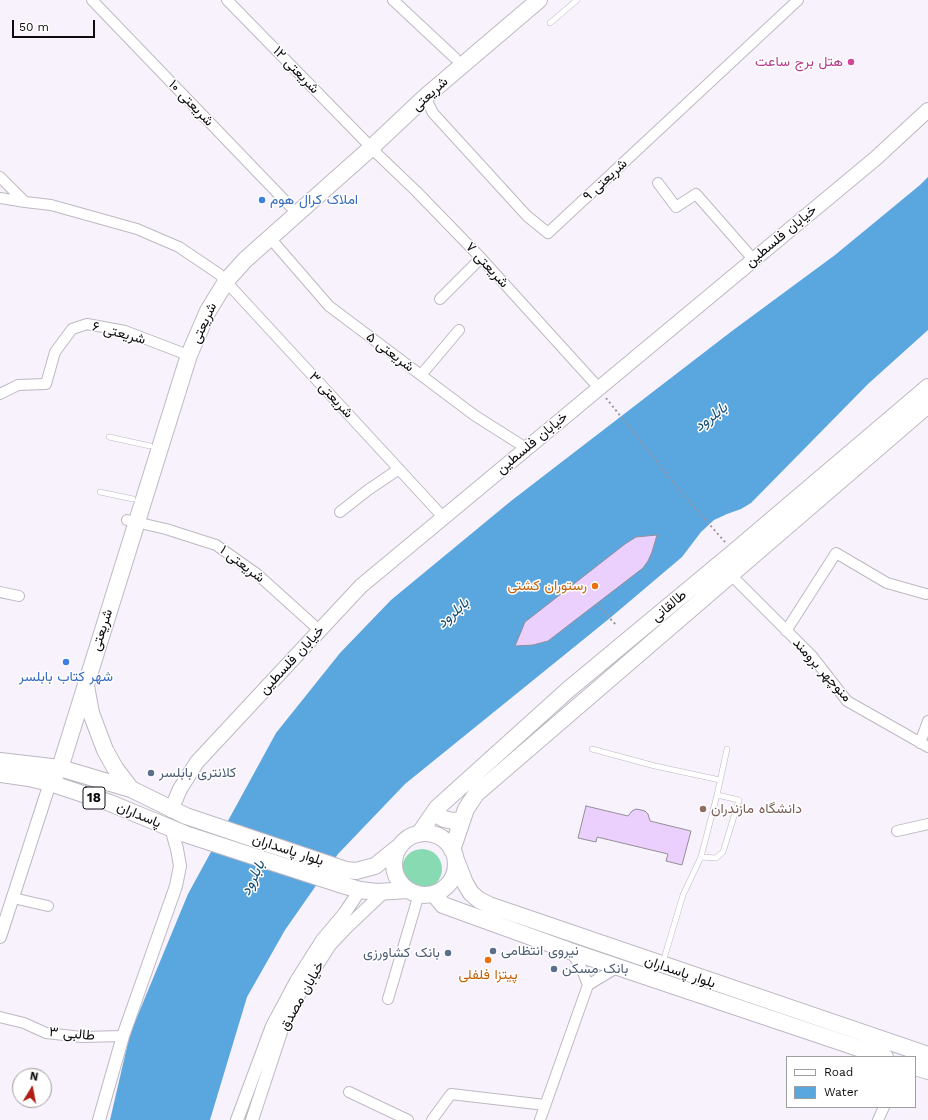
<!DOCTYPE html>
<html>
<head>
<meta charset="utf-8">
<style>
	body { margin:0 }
	#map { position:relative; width:928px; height:1120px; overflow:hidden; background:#f8f2fc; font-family:"Work Sans",sans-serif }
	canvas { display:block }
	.legend { position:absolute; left:786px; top:1056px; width:130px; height:52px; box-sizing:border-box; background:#fff; border:1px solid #9e9d9f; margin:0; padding:5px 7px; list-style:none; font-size:12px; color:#0d0b0e }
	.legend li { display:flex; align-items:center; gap:8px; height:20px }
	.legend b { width:20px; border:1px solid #9e9d9f }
	.north { position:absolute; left:12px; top:1068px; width:40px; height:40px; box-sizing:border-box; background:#fff; border:1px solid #9e9d9f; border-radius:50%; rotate:10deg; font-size:11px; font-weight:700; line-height:16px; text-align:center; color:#0d0b0e }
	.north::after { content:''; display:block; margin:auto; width:14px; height:18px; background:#ae1e15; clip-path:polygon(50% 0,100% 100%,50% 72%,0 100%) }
	.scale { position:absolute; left:12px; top:20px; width:83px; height:18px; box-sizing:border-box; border:2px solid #0d0b0e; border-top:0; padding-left:5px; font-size:12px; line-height:14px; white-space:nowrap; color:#0d0b0e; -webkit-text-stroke:3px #fff; paint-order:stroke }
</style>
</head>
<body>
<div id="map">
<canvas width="928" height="1120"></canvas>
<ul class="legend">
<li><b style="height:5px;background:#fff"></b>Road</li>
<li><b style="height:11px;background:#5aa6df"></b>Water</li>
</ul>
<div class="north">N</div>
<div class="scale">50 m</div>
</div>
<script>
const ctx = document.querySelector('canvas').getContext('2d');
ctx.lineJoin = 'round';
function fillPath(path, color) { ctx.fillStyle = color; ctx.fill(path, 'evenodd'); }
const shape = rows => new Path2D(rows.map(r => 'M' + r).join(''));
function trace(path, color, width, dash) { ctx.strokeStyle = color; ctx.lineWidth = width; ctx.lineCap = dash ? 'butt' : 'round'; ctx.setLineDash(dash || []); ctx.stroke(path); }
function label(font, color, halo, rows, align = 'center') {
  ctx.font = font + ' "Work Sans",Vazirmatn,sans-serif'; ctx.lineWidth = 3; ctx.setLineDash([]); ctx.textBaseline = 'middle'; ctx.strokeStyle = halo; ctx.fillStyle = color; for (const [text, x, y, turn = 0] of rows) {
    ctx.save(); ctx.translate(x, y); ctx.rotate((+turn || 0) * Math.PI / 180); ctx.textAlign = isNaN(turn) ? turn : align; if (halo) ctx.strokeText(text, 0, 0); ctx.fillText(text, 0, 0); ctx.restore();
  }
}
fillPath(shape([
	'402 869a20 20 0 1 1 40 0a20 20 0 1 1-40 0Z'
]), '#88dab2');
fillPath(shape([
	[928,177,928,330,868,384,751,503,741,509,727,514,714,520,701,532,682,557,610,618,405,784,338,854,285,930,247,997,210,1120,110,1120,130,1034,188,894,276,733,340,653,391,600,511,501,732,331,835,255,920,185]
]), '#5aa6df');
const building = shape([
	[657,535,652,552,648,561,643,568,548,641,533,645,515,646,525,622,625,544,636,537,657,535],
	[586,806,628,816,632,811,636,809,641,810,645,811,648,814,650,821,691,831,682,865,666,861,668,854,597,837,596,842,578,838,586,806]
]);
fillPath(building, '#ebd0fd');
trace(building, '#948e97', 1);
const service = shape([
	[550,23,577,0],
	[109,437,150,446],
	[100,492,133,499],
	[592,749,655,766,720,780],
	[701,857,716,858,723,852,739,800,717,795],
	[663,962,683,895,701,857,717,795,727,749]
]);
const minor = shape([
	[92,0,290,206],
	[227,0,365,141],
	[393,0,455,58],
	[425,97,433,113,527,216,548,233,798,0],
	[371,148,416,191,481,258,598,387],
	[0,177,25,202],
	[658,183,676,207,696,194,753,259],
	[0,198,25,202,51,205,137,229,179,247,219,274,443,517],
	[270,238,329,306,474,415,526,448],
	[440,299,481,258],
	[421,375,459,330],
	[0,394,18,385,46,384,55,352,72,329,87,324,125,331,180,352],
	[340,512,368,490,399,469],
	[127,520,166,529,216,545,257,574,319,630],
	[730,574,812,656,847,701,928,747],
	[0,592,19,596],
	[786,631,836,553,887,583,926,594],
	[920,743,928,721],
	[897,831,928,824],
	[13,898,48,906],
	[570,951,581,967,588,985],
	[388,999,419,894],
	[0,1017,24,1023,46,1033,82,1037,123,1036],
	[349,1092,408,1120],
	[432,1120,451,1094,545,1105],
	[540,1120,588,985,618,967],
	[878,1120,884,1107]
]);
const tertiary = shape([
	[0,937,50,783],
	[99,1120,123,1036,176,886,180,866,177,849,171,828],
	[237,1120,272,1026,296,981,322,940,344,914,360,890],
	[252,1120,282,1029,303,987,330,945,347,927,385,891]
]);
const secondary = shape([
	[171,810,180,789,197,762,361,586,876,158,928,110]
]);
const primary = shape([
	[86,686,91,713,105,750,115,768,131,789],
	[0,761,60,768,131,789,186,816,346,870,356,871,375,866,400,846],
	[0,774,29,778,50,783,110,803,185,834,339,884,360,890,377,892,408,890],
	[50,783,60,768,189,355,208,311,227,280,245,260,371,148,425,97,539,0],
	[437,808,437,814,444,819,453,821,461,820],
	'394 864a31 31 0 1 1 62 0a31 31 0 1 1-62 0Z',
	[419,834,437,808,569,689,734,552,928,387],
	[452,850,466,809,476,794,928,405],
	[456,860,465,883,471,893,479,900,489,905,928,1055],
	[434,894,443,905,465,913,570,951,885,1057],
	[915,1067,928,1071]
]);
trace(service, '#beb8c2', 6);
trace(minor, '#beb8c2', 12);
trace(tertiary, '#beb8c2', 14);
trace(secondary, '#beb8c2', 16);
trace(primary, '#beb8c2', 18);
trace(shape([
	[606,398,686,498,725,542],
	[597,604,616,625]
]), '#9b969e', 2, [2, 3]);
trace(service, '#fff', 5);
trace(minor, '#fff', 10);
trace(tertiary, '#fff', 12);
trace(secondary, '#fff', 14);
trace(primary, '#fff', 16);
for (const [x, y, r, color] of [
	[851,62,4,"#d1479c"],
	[262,200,4,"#3f7fe0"],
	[595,586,4,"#e8710a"],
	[66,662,4,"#3f7fe0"],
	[151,773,4,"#5c6f8a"],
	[703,809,4,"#8d6e63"],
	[493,951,4,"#5c6f8a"],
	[448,953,4,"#5c6f8a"],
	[488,960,4,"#e8710a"],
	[554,969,4,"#5c6f8a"]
]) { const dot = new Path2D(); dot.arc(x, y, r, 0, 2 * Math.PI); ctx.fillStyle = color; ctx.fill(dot); trace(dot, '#fff', 1.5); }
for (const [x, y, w] of [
	[94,798,22]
]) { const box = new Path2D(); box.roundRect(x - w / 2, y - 11, w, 22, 3); ctx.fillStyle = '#fff'; ctx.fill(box); trace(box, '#0d0b0e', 1); }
label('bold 13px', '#0d0b0e', null, [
	["18",94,798]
]);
label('14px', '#b23c85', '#fff', [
	["هتل برج ساعت",843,62]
], 'right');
label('14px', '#0d0b0e', '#fff', [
	["شریعتی ۱۲",296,70,46],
	["شریعتی",430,94,-42],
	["شریعتی ۱۰",191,103,46],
	["شریعتی ۹",605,180,-43],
	["خیابان فلسطین",781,236,-40],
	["شریعتی ۷",487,265,47],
	["شریعتی",204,323,-65],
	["شریعتی ۶",119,333,15],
	["شریعتی ۵",390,352,37],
	["شریعتی ۳",331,395,47],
	["خیابان فلسطین",532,443,-40],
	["شریعتی ۱",242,564,37],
	["طالقانی",669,606,-40],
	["شریعتی",102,630,-72],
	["خیابان فلسطین",292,660,-47],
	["منوچهر برومند",822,670,48],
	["پاسداران",139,815,23],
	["بلوار پاسداران",288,850,18],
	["بلوار پاسداران",680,972,19],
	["خیابان مصدق",302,996,-61],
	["طالبی ۳",72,1034,5]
]);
label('14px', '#366cbe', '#fff', [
	["املاک کرال هوم",270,200],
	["شهر کتاب بابلسر",66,677,"center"]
], 'left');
label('14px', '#c56008', '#fff', [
	["رستوران کشتی",587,586],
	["پیتزا فلفلی",488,975,"center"]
], 'right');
label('14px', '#4e5e75', '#fff', [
	["کلانتری بابلسر",159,773],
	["نیروی انتظامی",501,951],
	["بانک کشاورزی",440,953,"right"],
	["بانک مسکن",562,969]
], 'left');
label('14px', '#785e54', '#fff', [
	["دانشگاه مازندران",711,809]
], 'left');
label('italic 15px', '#134c72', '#fff', [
	["بابلرود",711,417,-37],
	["بابلرود",453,613,-42],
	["بابلرود",253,878,-64]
]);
</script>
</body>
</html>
